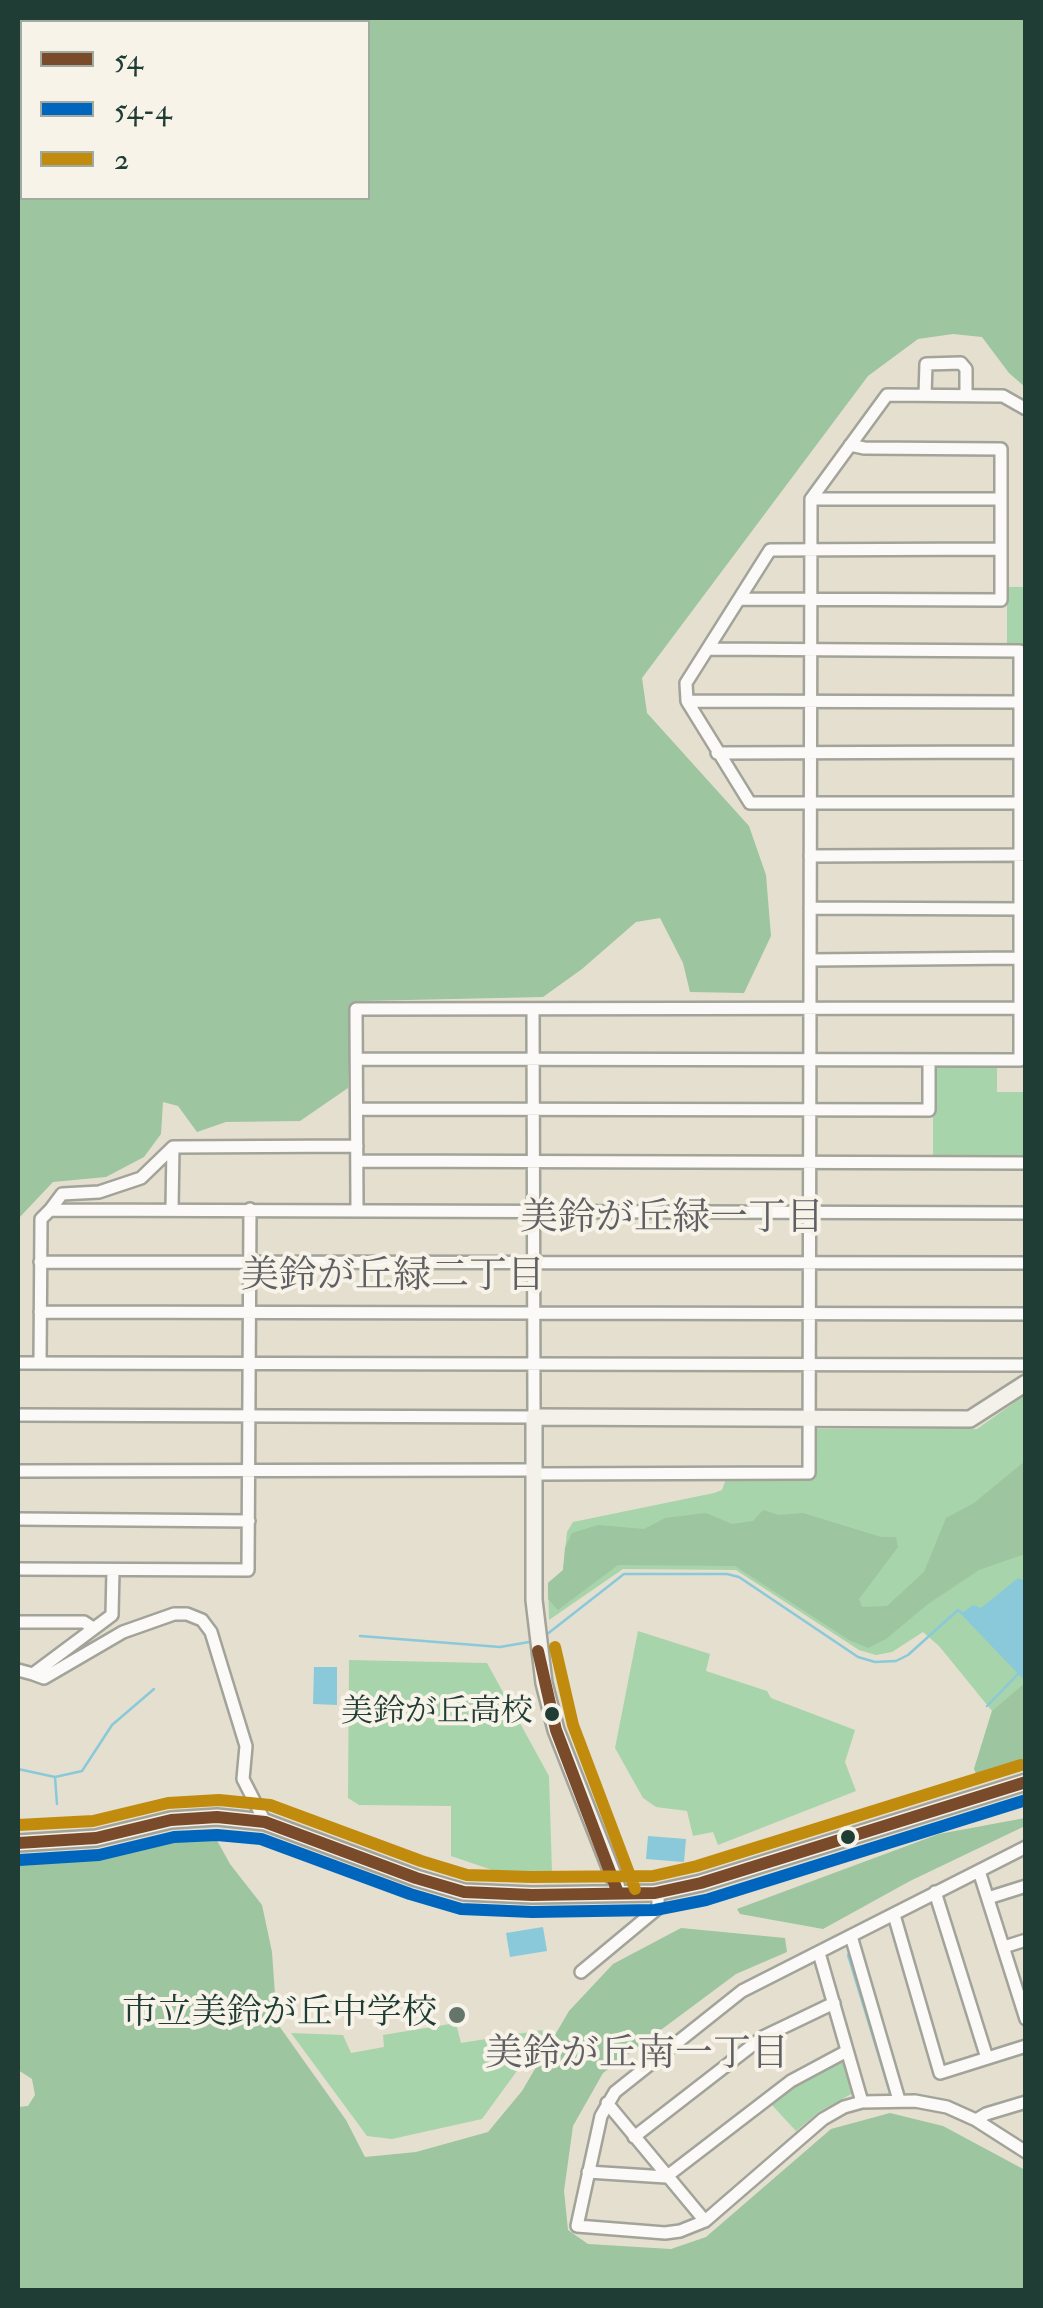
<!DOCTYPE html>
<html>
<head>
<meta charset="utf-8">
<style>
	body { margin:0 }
	#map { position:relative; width:1043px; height:2308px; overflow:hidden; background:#e5dfcf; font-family:"IM FELL Double Pica",serif }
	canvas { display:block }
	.frame { position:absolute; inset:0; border:20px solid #1f3d34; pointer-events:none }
	.legend { position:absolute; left:20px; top:20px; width:350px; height:180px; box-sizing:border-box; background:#f7f3e8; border:2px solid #a1aaa0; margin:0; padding:12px 18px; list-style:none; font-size:30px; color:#1f3d34 }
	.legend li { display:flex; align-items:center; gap:20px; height:50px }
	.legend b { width:50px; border:2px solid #a1aaa0 }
</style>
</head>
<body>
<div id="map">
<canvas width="1043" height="2308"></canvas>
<div class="frame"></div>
<ul class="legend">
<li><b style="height:12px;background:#7a4b2a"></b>54</li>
<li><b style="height:12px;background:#0065bd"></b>54-4</li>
<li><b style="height:12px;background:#c18c0d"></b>2</li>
</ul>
</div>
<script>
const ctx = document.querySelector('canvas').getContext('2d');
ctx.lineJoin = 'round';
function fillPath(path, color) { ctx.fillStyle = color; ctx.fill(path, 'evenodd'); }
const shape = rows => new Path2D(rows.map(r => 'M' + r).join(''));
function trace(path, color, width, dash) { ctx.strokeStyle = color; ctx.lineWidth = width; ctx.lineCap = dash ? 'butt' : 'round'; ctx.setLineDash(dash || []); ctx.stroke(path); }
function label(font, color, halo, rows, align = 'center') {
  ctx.font = font + ' "IM FELL Double Pica","Noto Serif JP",serif'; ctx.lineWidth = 8; ctx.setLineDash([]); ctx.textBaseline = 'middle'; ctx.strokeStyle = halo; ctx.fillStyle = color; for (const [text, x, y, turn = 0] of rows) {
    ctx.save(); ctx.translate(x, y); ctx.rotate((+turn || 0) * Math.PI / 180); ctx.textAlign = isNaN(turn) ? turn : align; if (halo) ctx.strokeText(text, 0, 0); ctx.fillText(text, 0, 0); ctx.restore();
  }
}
fillPath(shape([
	[1007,587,1025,587,1025,645,1007,645],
	[940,1064,997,1065,997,1092,1025,1092,1025,1157,933,1157,933,1070],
	[1025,1395,1025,1768,980,1782,974,1769,992,1711,939,1646,923,1632,892,1652,876,1655,859,1650,736,1570,623,1569,549,1620,548,1583,563,1570,567,1532,573,1522,714,1493,722,1490,726,1479,814,1479,816,1429,977,1429],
	[638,1631,710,1654,706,1671,767,1691,771,1698,855,1730,845,1762,856,1791,718,1845,713,1832,693,1836,687,1811,656,1807,643,1798,615,1748],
	[349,1660,487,1663,549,1776,552,1872,495,1871,451,1856,451,1806,359,1805,348,1798],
	[456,2023,461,2043,542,2030,543,2035,482,2119,392,2139,367,2136,291,2033,343,2035,351,2053,384,2047,383,2035],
	[842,2060,846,2061,857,2091,820,2111,796,2131,770,2103,792,2085]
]), '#a8d4ab');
fillPath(shape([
	[18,18,1025,18,1025,387,1009,373,982,337,953,334,918,339,868,376,642,678,647,713,749,826,766,875,771,936,744,993,690,992,683,963,660,918,636,922,582,969,543,997,362,1001,351,1006,348,1088,300,1121,226,1122,197,1132,178,1106,163,1102,161,1134,144,1157,106,1177,53,1182,18,1219],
	[22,22,368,22,368,198,22,198],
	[1025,1461,1025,1554,979,1570,928,1604,886,1639,868,1648,849,1640,735,1566,618,1565,558,1610,548,1599,548,1583,563,1570,565,1548,572,1533,598,1525,644,1529,665,1518,706,1513,732,1524,753,1521,763,1510,779,1515,803,1513,881,1537,896,1537,898,1547,859,1599,862,1607,887,1606,924,1572,946,1518,974,1503],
	[1025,1683,1025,1768,980,1782,974,1769,992,1711],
	[1025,1818,1025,1826,910,1881,823,1929,740,1914,737,1909,939,1834],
	[213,1833,230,1864,262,1905,272,1952,277,2023,346,2120,365,2157,416,2152,488,2132,522,2091,569,2011,613,1964,681,1928,785,1938,787,1952,736,1974,603,2073,573,2126,564,2191,568,2230,588,2244,671,2249,706,2237,831,2129,890,2113,943,2126,1025,2170,1025,2290,18,2290,18,2107,28,2106,35,2095,32,2079,18,2070,18,1860,63,1863,172,1837]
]), '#9cc5a0');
fillPath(shape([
	[1018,1578,1025,1581,1025,1681,961,1614,973,1605,981,1608],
	[314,1667,337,1667,337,1705,313,1704],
	[648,1836,686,1839,684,1862,646,1859],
	[543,1927,547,1951,510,1957,506,1933]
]), '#89c9da');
trace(shape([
	[546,1635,624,1574,727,1574,739,1577,858,1657,875,1662,896,1661,908,1655,958,1610,962,1613],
	[360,1636,500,1647,535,1641],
	[987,1706,1026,1666],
	[18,1769,55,1777,82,1771,112,1725,154,1689],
	[55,1777,57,1804],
	[848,1955,888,2086]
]), '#89c9da', 2.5);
const street = shape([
	[925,395,926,364,961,363,966,369,966,395],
	[811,499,1001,499],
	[1001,549,770,550,686,683,687,701,750,803,1020,803],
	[741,599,1001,600,1001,449,864,448,850,445],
	[687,701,1020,702],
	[717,753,1020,752],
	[810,856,1026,855],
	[810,908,1020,909],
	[810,960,1019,958],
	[357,1059,1020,1060,1020,651,709,649],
	[357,1109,929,1110,929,1061],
	[357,1161,1026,1163],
	[172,1209,173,1147,357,1146],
	[357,1209,356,1009,1019,1008],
	[50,1210,62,1194,99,1192,141,1178,173,1147],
	[40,1262,1026,1263],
	[40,1312,1026,1314],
	[18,1363,1026,1365],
	[40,1363,41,1219,50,1210,1026,1213],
	[18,1415,534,1417,533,1009],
	[18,1471,519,1470,534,1470,540,1474,809,1473,811,499,887,395,1003,396,1026,409],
	[18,1519,249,1521],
	[18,1569,248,1570,250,1209],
	[18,1622,84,1622,93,1628],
	[18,1670,33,1674,112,1615,113,1570],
	[33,1674,44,1678,123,1632,174,1614,187,1614,202,1620,211,1632,246,1746,243,1779,265,1822],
	[1026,1847,742,1991,615,2092,601,2116,577,2226,665,2233,680,2231,705,2221,823,2119,844,2107,862,2102,915,2101,947,2107,976,2120,1026,2152],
	[979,1871,1026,2019],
	[935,1892,987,2058],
	[988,1898,1026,1886],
	[894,1915,940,2073,1026,2046],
	[851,1936,899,2100],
	[1004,1947,1026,1940],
	[819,1953,862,2102],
	[581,1972,658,1908,658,1892],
	[607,2103,705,2221],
	[976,2120,986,2114,1026,2102],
	[634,2137,763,2037,834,2003],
	[588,2172,666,2177,791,2081,847,2051]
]);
const secondary = shape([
	[18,1843,96,1838,171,1820,217,1817,265,1822,416,1878,464,1892,532,1895,655,1893,701,1883,1026,1782],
	[618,1893,615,1880,556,1730,544,1683,534,1600,534,1417,970,1419,1026,1383]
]);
trace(street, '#a2a399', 16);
trace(secondary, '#a2a399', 20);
trace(street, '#fbfaf8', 11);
trace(secondary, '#f4f1ea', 15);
trace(shape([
	[538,1651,556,1730,618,1893],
	[18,1843,96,1838,171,1820,217,1817,265,1822,416,1878,464,1892,532,1895,655,1893,701,1883,1026,1782]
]), '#7a4b2a', 12);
trace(shape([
	[19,1860,99,1855,174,1837,217,1835,261,1839,410,1894,461,1909,532,1912,655,1910,706,1900,1026,1800]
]), '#0065bd', 12);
trace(shape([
	[555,1647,573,1725,635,1889],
	[18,1825,93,1821,168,1803,219,1800,270,1805,421,1861,467,1875,532,1877,653,1876,697,1866,1021,1765]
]), '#c18c0d', 12);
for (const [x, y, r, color] of [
	[552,1714,9,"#1f3d34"],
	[848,1837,9,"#1f3d34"],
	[457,2015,10,"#64766a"]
]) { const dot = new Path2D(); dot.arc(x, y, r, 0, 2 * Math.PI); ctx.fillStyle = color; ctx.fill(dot); trace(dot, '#f7f3e8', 4); }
label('32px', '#1f3d34', '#f7f3e8', [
	["美鈴が丘高校",533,1714]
], 'right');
label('35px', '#1f3d34', '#f7f3e8', [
	["市立美鈴が丘中学校",437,2015]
], 'right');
label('38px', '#605f64', '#f7f3e8', [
	["美鈴が丘緑一丁目",672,1221],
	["美鈴が丘緑二丁目",393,1279],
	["美鈴が丘南一丁目",637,2057]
]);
</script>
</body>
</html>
